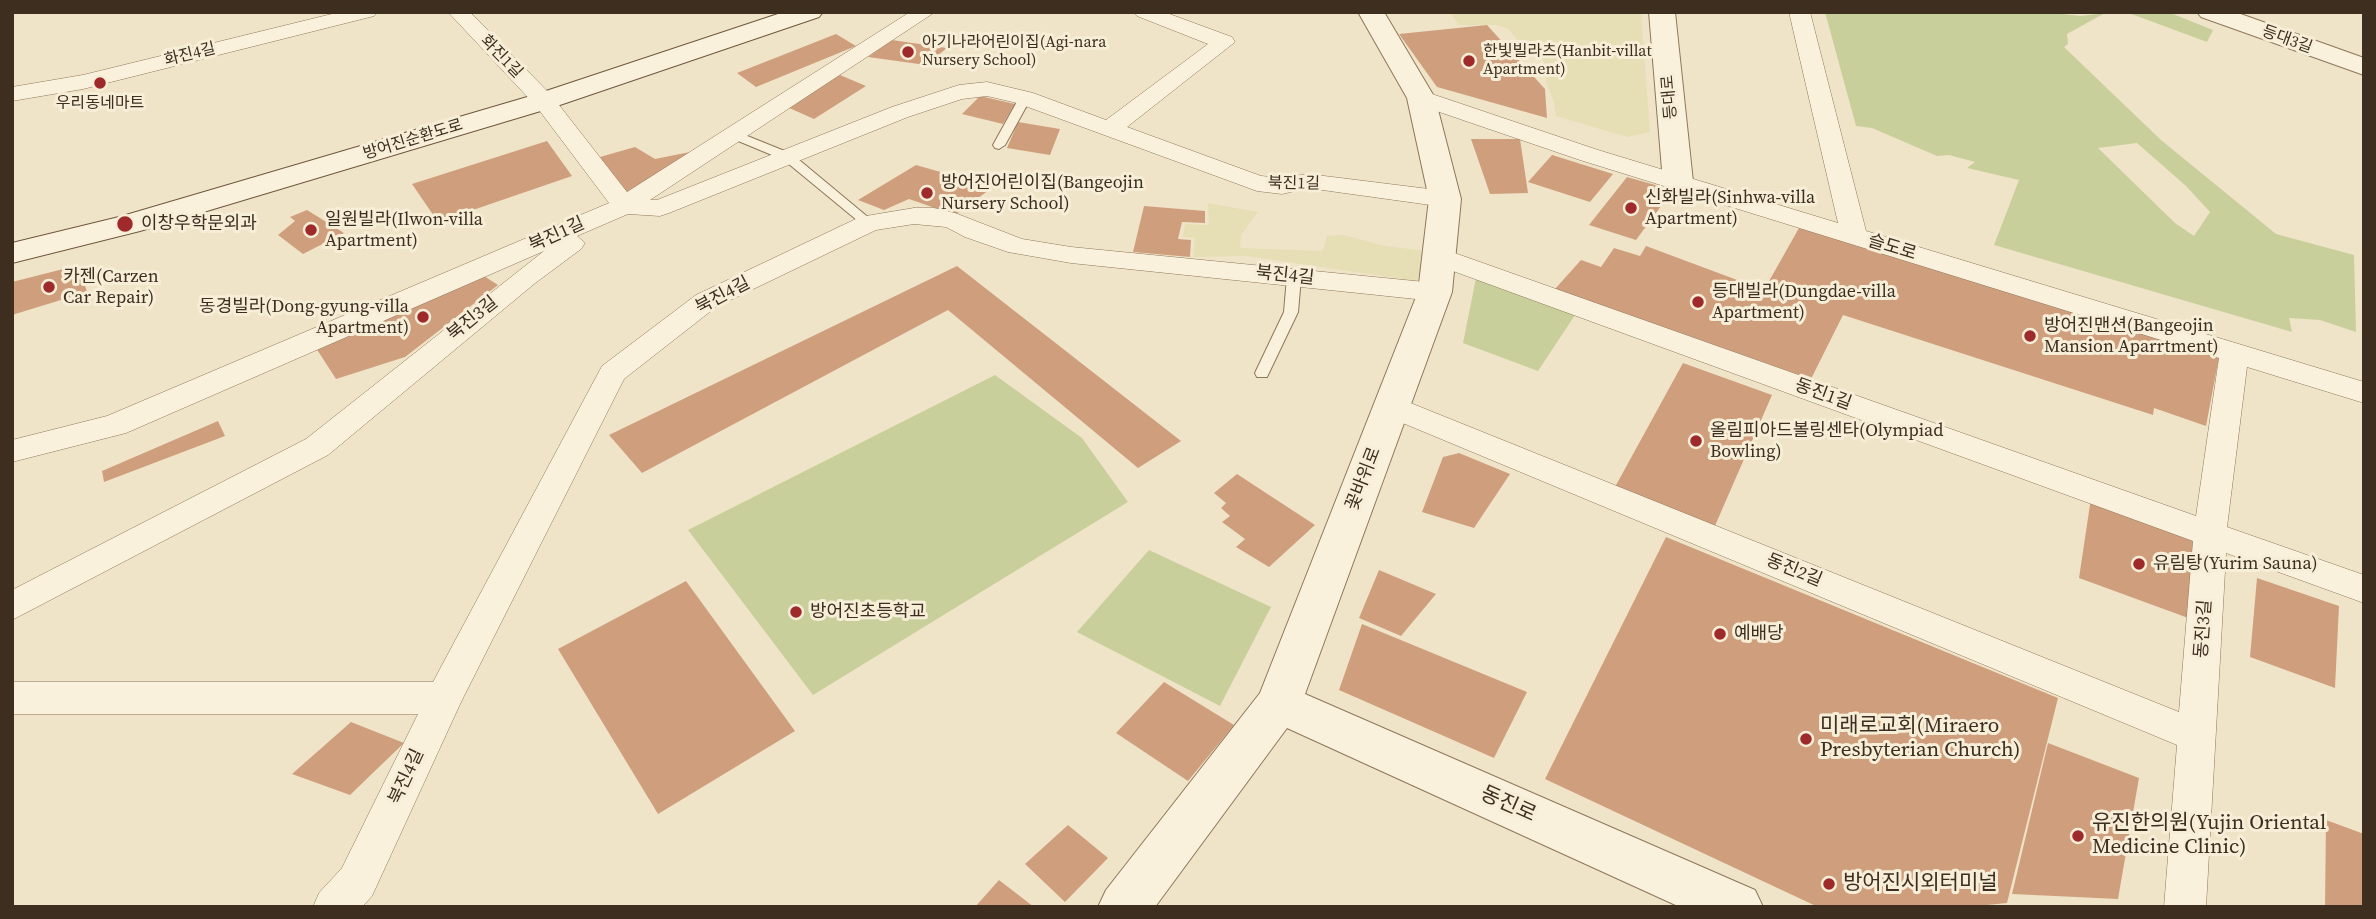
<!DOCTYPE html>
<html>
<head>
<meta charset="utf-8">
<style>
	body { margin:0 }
	#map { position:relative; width:2376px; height:919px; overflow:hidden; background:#f0e4c8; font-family:"Source Serif 4",serif }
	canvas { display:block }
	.frame { position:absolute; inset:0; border:14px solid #3d2e20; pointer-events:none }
</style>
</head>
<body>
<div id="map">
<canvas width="2376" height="919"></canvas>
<div class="frame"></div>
</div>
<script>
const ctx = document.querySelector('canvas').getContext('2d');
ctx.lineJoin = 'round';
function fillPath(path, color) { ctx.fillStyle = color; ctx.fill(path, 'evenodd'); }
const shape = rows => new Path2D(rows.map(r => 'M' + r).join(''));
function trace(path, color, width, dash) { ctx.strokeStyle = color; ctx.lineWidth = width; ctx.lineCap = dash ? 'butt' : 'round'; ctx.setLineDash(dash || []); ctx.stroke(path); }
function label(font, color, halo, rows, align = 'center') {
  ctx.font = font + ' "Source Serif 4","Noto Sans KR",serif'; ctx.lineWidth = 6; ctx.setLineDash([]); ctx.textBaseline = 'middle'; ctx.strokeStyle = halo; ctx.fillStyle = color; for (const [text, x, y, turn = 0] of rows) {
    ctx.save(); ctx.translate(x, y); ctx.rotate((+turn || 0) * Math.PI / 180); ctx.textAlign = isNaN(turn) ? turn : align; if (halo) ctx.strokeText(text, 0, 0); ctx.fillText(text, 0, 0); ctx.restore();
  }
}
fillPath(shape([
	[1450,12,1641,12,1650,132,1627,137,1556,116,1554,102,1546,82,1547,66,1539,55,1518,41,1509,29,1496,25,1459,25],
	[1208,203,1258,212,1241,235,1240,248,1323,251,1327,236,1343,235,1385,246,1427,251,1417,281,1246,256,1193,257,1195,238,1183,237,1185,224,1209,225]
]), '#e6deb5');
fillPath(shape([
	[1825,12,2042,12,2081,16,2105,13,2067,34,2068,44,2064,47,2161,140,2276,234,2354,255,2356,332,2320,320,2289,318,2292,332,1994,245,2019,180,1967,168,1975,162,1949,155,1937,156,1872,128,1856,126],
	[2137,143,2186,186,2210,212,2194,236,2175,223,2098,148],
	[2126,12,2168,12,2213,30,2207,42],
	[1476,278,1577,312,1538,371,1463,343],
	[995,375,1082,438,1128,502,813,695,688,530],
	[1149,550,1271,607,1220,706,1077,632]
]), '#c9cf9b');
fillPath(shape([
	[1487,25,1545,89,1547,118,1437,87,1399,34],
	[836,34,856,46,756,87,737,73],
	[892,40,947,48,926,65,868,57],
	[840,75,866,86,814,119,787,107],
	[980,96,1015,104,1003,124,962,114],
	[1018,122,1060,129,1050,155,1007,148],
	[1471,139,1520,139,1528,193,1490,194],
	[547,141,572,176,438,222,412,184],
	[635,147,655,159,695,151,628,194,600,157],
	[1552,155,1613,174,1590,202,1528,182],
	[916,165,993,187,955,215,909,199,884,210,858,200],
	[1627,177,1673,190,1636,240,1589,225],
	[1144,206,1205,211,1205,223,1182,222,1178,239,1191,240,1190,257,1133,252],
	[307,210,344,233,303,254,278,235,295,221,290,217],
	[1799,228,2219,357,2206,426,2154,408,2153,415,1843,315,1811,379,1555,289,1581,260,1601,267,1614,248,1640,256,1646,246,1764,290],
	[79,265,87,292,12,315,12,282],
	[957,266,1181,441,1138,468,948,310,642,473,609,435],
	[484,276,498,285,405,357,336,379,316,348],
	[1683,363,1772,395,1714,528,1615,487],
	[218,421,225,436,104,482,102,471],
	[1459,453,1510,474,1474,528,1422,512,1443,457],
	[1237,474,1315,525,1269,567,1236,547,1245,539,1222,522,1230,516,1221,508,1226,503,1214,493],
	[2091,498,2192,540,2197,551,2191,619,2079,578],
	[1666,537,2058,698,2007,903,1967,907,1818,907,1545,779],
	[1379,570,1436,594,1401,636,1359,618],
	[2257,578,2339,606,2335,688,2250,657],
	[686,581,795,731,658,814,558,649],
	[1362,624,1527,692,1494,758,1339,690],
	[1164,682,1234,725,1188,781,1116,733],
	[351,722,404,743,350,795,292,774],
	[2048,743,2139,778,2118,899,2012,894],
	[2326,820,2364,834,2364,907,2325,907],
	[1068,825,1108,858,1065,902,1025,864],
	[999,880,1034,907,975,907]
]), '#cf9f7d');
const service = shape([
	[1025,95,1031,98,1005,145,999,149,995,148,993,145,1019,98,1025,95],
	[735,131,792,154,875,223,869,227,864,226,784,160,731,138,731,132,735,131],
	[1294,273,1301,277,1298,312,1267,377,1257,377,1255,373,1284,312,1287,277,1294,273]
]);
const minor = shape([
	[340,12,377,12,374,16,83,89,12,101,12,87,83,75,340,12],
	[448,12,470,12,552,96,627,192,910,12,935,12,650,200,657,200,892,107,959,85,987,82,1033,93,1106,120,1208,44,1137,16,1134,12,1164,12,1232,37,1235,42,1127,127,1261,176,1282,178,1308,174,1445,191,1454,194,1458,199,1454,204,1445,207,1308,188,1282,194,1257,191,1017,103,987,96,962,99,908,117,669,213,660,216,628,214,577,236,585,243,581,249,534,284,328,455,12,620,12,590,306,439,544,251,126,433,12,462,12,440,107,416,609,203,536,106,448,12],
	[1789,12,1810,12,1866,231,2364,382,2364,403,2247,367,2227,527,2364,575,2364,603,2226,553,2206,907,2164,907,2177,745,1381,414,1377,407,1381,400,1392,397,1403,400,2179,712,2193,541,1431,263,1427,257,1431,251,1440,249,1449,251,2196,516,2219,358,1580,160,1413,103,1409,98,1413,93,1421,91,1429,93,1598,150,1838,223,1789,12],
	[914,208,934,208,955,213,1022,239,1071,247,1435,283,1445,286,1449,292,1445,298,1435,301,1071,263,1008,252,965,237,946,227,914,224,876,230,716,307,624,379,461,702,372,896,362,907,313,907,319,893,342,868,418,714,12,714,12,682,433,682,602,366,696,295,860,217,914,208]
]);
const tertiary = shape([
	[1358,12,1384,12,1435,98,1461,199,1452,292,1305,694,1755,890,1763,907,1680,907,1287,728,1155,907,1098,907,1106,890,1260,693,1418,292,1429,199,1407,98,1358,12],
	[1649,12,1675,12,1693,182,1689,188,1678,191,1667,188,1663,182,1649,12],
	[2197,12,2235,12,2364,58,2364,75,2201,17,2197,12]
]);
const secondary = shape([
	[784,12,823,12,819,17,554,107,140,231,12,263,12,243,119,217,534,95,784,12]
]);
trace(service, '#8d765c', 2);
trace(minor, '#8d765c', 1);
trace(tertiary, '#8d765c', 2);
trace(secondary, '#6f573f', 2);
fillPath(service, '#faf1dc');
fillPath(minor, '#faf1dc');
fillPath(tertiary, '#faf1dc');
fillPath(secondary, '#faf1dc');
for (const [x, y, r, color] of [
	[908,52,7,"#9e2a2b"],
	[1469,61,7,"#9e2a2b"],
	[100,83,7,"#9e2a2b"],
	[927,193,7,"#9e2a2b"],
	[1631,208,7,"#9e2a2b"],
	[125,224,9,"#9e2a2b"],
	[311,230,7,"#9e2a2b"],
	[49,287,7,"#9e2a2b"],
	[1698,302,7,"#9e2a2b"],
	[423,317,7,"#9e2a2b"],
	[2030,336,7,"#9e2a2b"],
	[1696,441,7,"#9e2a2b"],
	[2139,564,7,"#9e2a2b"],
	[796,612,7,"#9e2a2b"],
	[1720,634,7,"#9e2a2b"],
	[1806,739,7,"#9e2a2b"],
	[2078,836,7,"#9e2a2b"],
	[1829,884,7,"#9e2a2b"]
]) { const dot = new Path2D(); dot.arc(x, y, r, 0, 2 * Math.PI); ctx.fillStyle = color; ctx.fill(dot); trace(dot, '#f7eed8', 2.5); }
label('16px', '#3d2e20', '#f7eed8', [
	["등대3길",2287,40,20],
	["화진4길",190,55,-14],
	["화진1길",501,57,46],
	["등대로",1670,97,-95],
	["방어진순환도로",413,140,-17],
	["북진1길",1294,184,1]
]);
label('16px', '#3d2e20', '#f7eed8', [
	["아기나라어린이집(Agi-nara",922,43],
	["Nursery School)",922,61],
	["한빛빌라츠(Hanbit-villat",1483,52],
	["Apartment)",1483,70],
	["우리동네마트",100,104,"center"]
], 'left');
label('18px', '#3d2e20', '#f7eed8', [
	["방어진어린이집(Bangeojin",941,183],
	["Nursery School)",941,204],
	["신화빌라(Sinhwa-villa",1645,198],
	["Apartment)",1645,219],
	["일원빌라(Ilwon-villa",325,220],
	["Apartment)",325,241],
	["이창우학문외과",141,224],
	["카젠(Carzen",63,277],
	["Car Repair)",63,298],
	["등대빌라(Dungdae-villa",1712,292],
	["Apartment)",1712,313],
	["동경빌라(Dong-gyung-villa",409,307,"right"],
	["Apartment)",409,328,"right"],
	["방어진맨션(Bangeojin",2044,326],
	["Mansion Aparrtment)",2044,347],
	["올림피아드볼링센타(Olympiad",1710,431],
	["Bowling)",1710,452],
	["유림탕(Yurim Sauna)",2153,564],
	["방어진초등학교",810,612],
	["예배당",1734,634]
], 'left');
label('18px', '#3d2e20', '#f7eed8', [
	["북진1길",557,235,-24],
	["슬도로",1892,248,17],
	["북진4길",1285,276,6],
	["북진4길",723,296,-28],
	["북진3길",473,319,-39],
	["동진1길",1823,395,20],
	["꽃바위로",1364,479,-69],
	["동진2길",1794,571,22],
	["동진3길",2204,629,-86],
	["북진4길",407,777,-65]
]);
label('21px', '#3d2e20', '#f7eed8', [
	["미래로교회(Miraero",1820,727],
	["Presbyterian Church)",1820,751],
	["유진한의원(Yujin Oriental",2092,824],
	["Medicine Clinic)",2092,848],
	["방어진시외터미널",1843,884]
], 'left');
label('21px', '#3d2e20', '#f7eed8', [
	["동진로",1508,805,24]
]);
</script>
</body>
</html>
